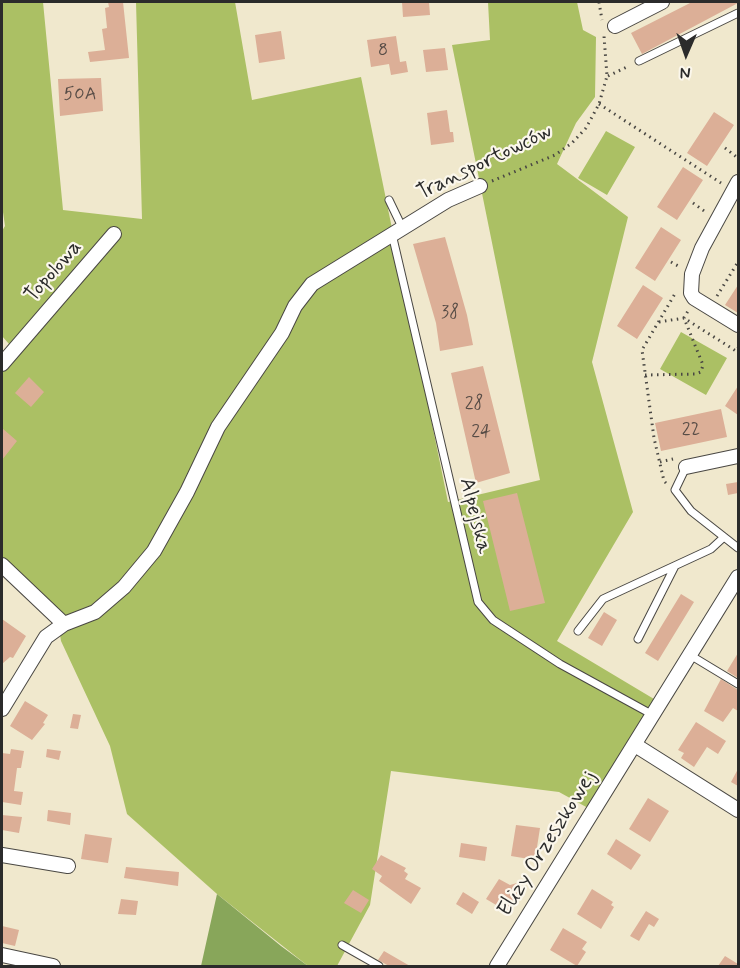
<!DOCTYPE html>
<html>
<head>
<meta charset="utf-8">
<style>
	body { margin:0 }
	#map { position:relative; width:740px; height:968px; overflow:hidden; background:#f0e8cd; font-family:Mynerve,sans-serif }
	canvas { display:block }
	.frame { position:absolute; inset:0; border:3px solid #2b2b2b; pointer-events:none }
	.north { position:absolute; left:656px; top:24px; width:60px; height:60px; -webkit-text-stroke:4px #fbf7ec; paint-order:stroke; rotate:182deg; font-size:16px; font-weight:700; line-height:24px; text-align:center; color:#2b2b2b }
	.north::after { content:''; display:block; margin:auto; width:21px; height:27px; background:#2b2b2b; clip-path:polygon(50% 0,100% 100%,50% 72%,0 100%) }
</style>
</head>
<body>
<div id="map">
<canvas width="740" height="968"></canvas>
<div class="frame"></div>
<div class="north">N</div>
</div>
<script>
const ctx = document.querySelector('canvas').getContext('2d');
ctx.lineJoin = 'round';
function fillPath(path, color) { ctx.fillStyle = color; ctx.fill(path, 'evenodd'); }
const shape = rows => new Path2D(rows.map(r => 'M' + r).join(''));
function trace(path, color, width, dash) { ctx.strokeStyle = color; ctx.lineWidth = width; ctx.lineCap = dash ? 'butt' : 'round'; ctx.setLineDash(dash || []); ctx.stroke(path); }
function label(font, color, halo, rows, align = 'center') {
  ctx.font = font + ' Mynerve,sans-serif'; ctx.lineWidth = 4.5; ctx.setLineDash([]); ctx.textBaseline = 'middle'; ctx.strokeStyle = halo; ctx.fillStyle = color; for (const [text, x, y, turn = 0] of rows) {
    ctx.save(); ctx.translate(x, y); ctx.rotate((+turn || 0) * Math.PI / 180); ctx.textAlign = isNaN(turn) ? turn : align; if (halo) ctx.strokeText(text, 0, 0); ctx.fillText(text, 0, 0); ctx.restore();
  }
}
fillPath(shape([
	[2,2,43,2,63,210,142,219,136,2,235,2,252,100,361,77,448,502,540,480,452,45,490,40,488,2,577,2,583,30,596,37,595,97,576,123,557,164,628,217,592,362,633,512,557,641,654,699,588,808,559,792,391,771,370,905,337,966,308,966,217,894,127,814,110,746,61,641,59,628,2,570,2,354,9,344,2,336,2,231,5,226,2,205],
	[606,131,635,147,607,195,578,178],
	[681,332,727,358,706,395,660,369]
]), '#abc064');
fillPath(shape([
	[217,894,281,946,308,966,201,966]
]), '#88a65a');
fillPath(shape([
	[108,2,123,2,129,58,90,62,88,52,105,50,102,29,107,28,105,8,109,7],
	[402,2,429,2,430,15,403,17],
	[692,2,738,2,738,3,642,54,631,33],
	[281,31,285,59,259,63,255,35],
	[396,36,400,62,406,61,408,72,391,75,389,64,371,67,367,40],
	[445,48,448,70,426,72,423,50],
	[101,78,103,111,60,116,58,79],
	[447,110,450,132,453,132,454,142,431,145,427,113],
	[714,112,734,125,707,166,687,153],
	[683,167,703,180,677,220,657,207],
	[661,227,681,240,655,281,635,268],
	[445,237,467,315,473,345,440,351,436,323,413,244],
	[643,285,663,298,637,339,617,326],
	[738,285,738,313,725,305],
	[483,366,510,473,476,483,451,373],
	[29,377,44,392,31,407,15,393],
	[738,386,738,415,725,406],
	[721,409,727,437,661,451,655,423],
	[2,428,17,441,2,460],
	[738,482,738,493,728,495,726,484],
	[517,493,545,603,510,611,483,501],
	[681,594,694,602,658,661,645,653],
	[604,612,617,620,602,646,588,638],
	[2,619,26,636,13,658,10,657,2,664],
	[738,653,738,678,727,671],
	[721,679,738,690,738,711,733,708,723,722,704,711],
	[25,701,48,715,43,723,45,724,32,740,10,726],
	[73,714,81,715,78,729,70,728],
	[696,722,726,741,718,754,707,747,694,767,681,758,684,753,678,750],
	[11,749,24,751,21,768,17,768,14,791,23,792,21,805,2,802,2,753,10,754],
	[47,749,61,751,59,760,46,757],
	[738,769,738,786,731,782],
	[648,798,669,811,650,842,629,829],
	[48,810,71,813,70,825,47,821],
	[2,815,22,817,19,833,2,830],
	[516,825,540,828,535,860,511,856],
	[85,834,112,838,108,863,81,859],
	[616,839,641,855,631,870,607,854],
	[461,843,487,847,485,861,459,857],
	[381,855,406,868,404,871,408,874,405,879,421,888,411,904,379,881,382,876,372,869],
	[126,867,179,872,178,886,124,878],
	[499,879,510,885,517,883,521,888,508,912,486,899],
	[592,889,613,902,611,905,614,907,601,929,577,914],
	[353,890,369,900,361,913,344,903],
	[463,892,479,902,472,914,456,904],
	[121,899,138,901,136,915,118,914],
	[646,911,659,919,654,927,649,924,639,941,630,936],
	[2,926,19,930,15,946,2,943],
	[563,928,587,942,582,949,586,952,577,966,550,950],
	[384,951,410,966,389,966,378,960],
	[725,956,738,964,738,966,718,966]
]), '#dcaf97');
const lane = shape([
	[639,61,738,13],
	[389,200,402,227],
	[392,234,478,602,493,620,560,664,653,715],
	[686,467,675,490,691,511,738,548],
	[578,631,603,599,711,549,724,537],
	[638,639,675,566],
	[690,655,738,684],
	[342,945,379,966]
]);
const street = shape([
	[615,26,662,2],
	[738,182,702,248,692,274,691,293,694,298,738,325],
	[2,364,114,234],
	[686,467,738,456],
	[2,565,64,624],
	[2,709,46,637,64,624,95,612,124,587,154,551,187,492,218,427,282,333,295,306,312,284,448,200,480,186],
	[635,745,738,810],
	[2,855,68,866],
	[2,955,53,966],
	[497,966,738,577]
]);
trace(lane, '#494743', 9);
trace(street, '#494743', 16);
trace(shape([
	[599,2,602,20],
	[608,76,629,66],
	[599,104,721,183],
	[725,148,738,158],
	[492,181,555,155,572,143,586,128,599,104,607,76,604,36],
	[693,203,707,213],
	[671,262,680,267],
	[717,296,738,262],
	[659,322,684,318,736,351,738,348],
	[645,375,695,374,701,372,703,365,684,318,688,311],
	[660,462,673,459],
	[666,483,664,481,654,438,642,350,676,292]
]), '#494743', 3, [1.5, 4.5]);
trace(lane, '#fff', 7);
trace(street, '#fff', 14);
label('18px', '#574c46', null, [
	["8",383,51],
	["50A",80,95],
	["38",450,313],
	["28",474,404],
	["22",691,430],
	["24",481,432]
]);
label('21px', '#2b2b2b', '#fbf7ec', [
	["Transportowców",485,163,-26],
	["Topolowa",54,272,-49],
	["Alpejska",474,516,76],
	["Elizy Orzeszkowej",548,844,-58]
]);
</script>
</body>
</html>
